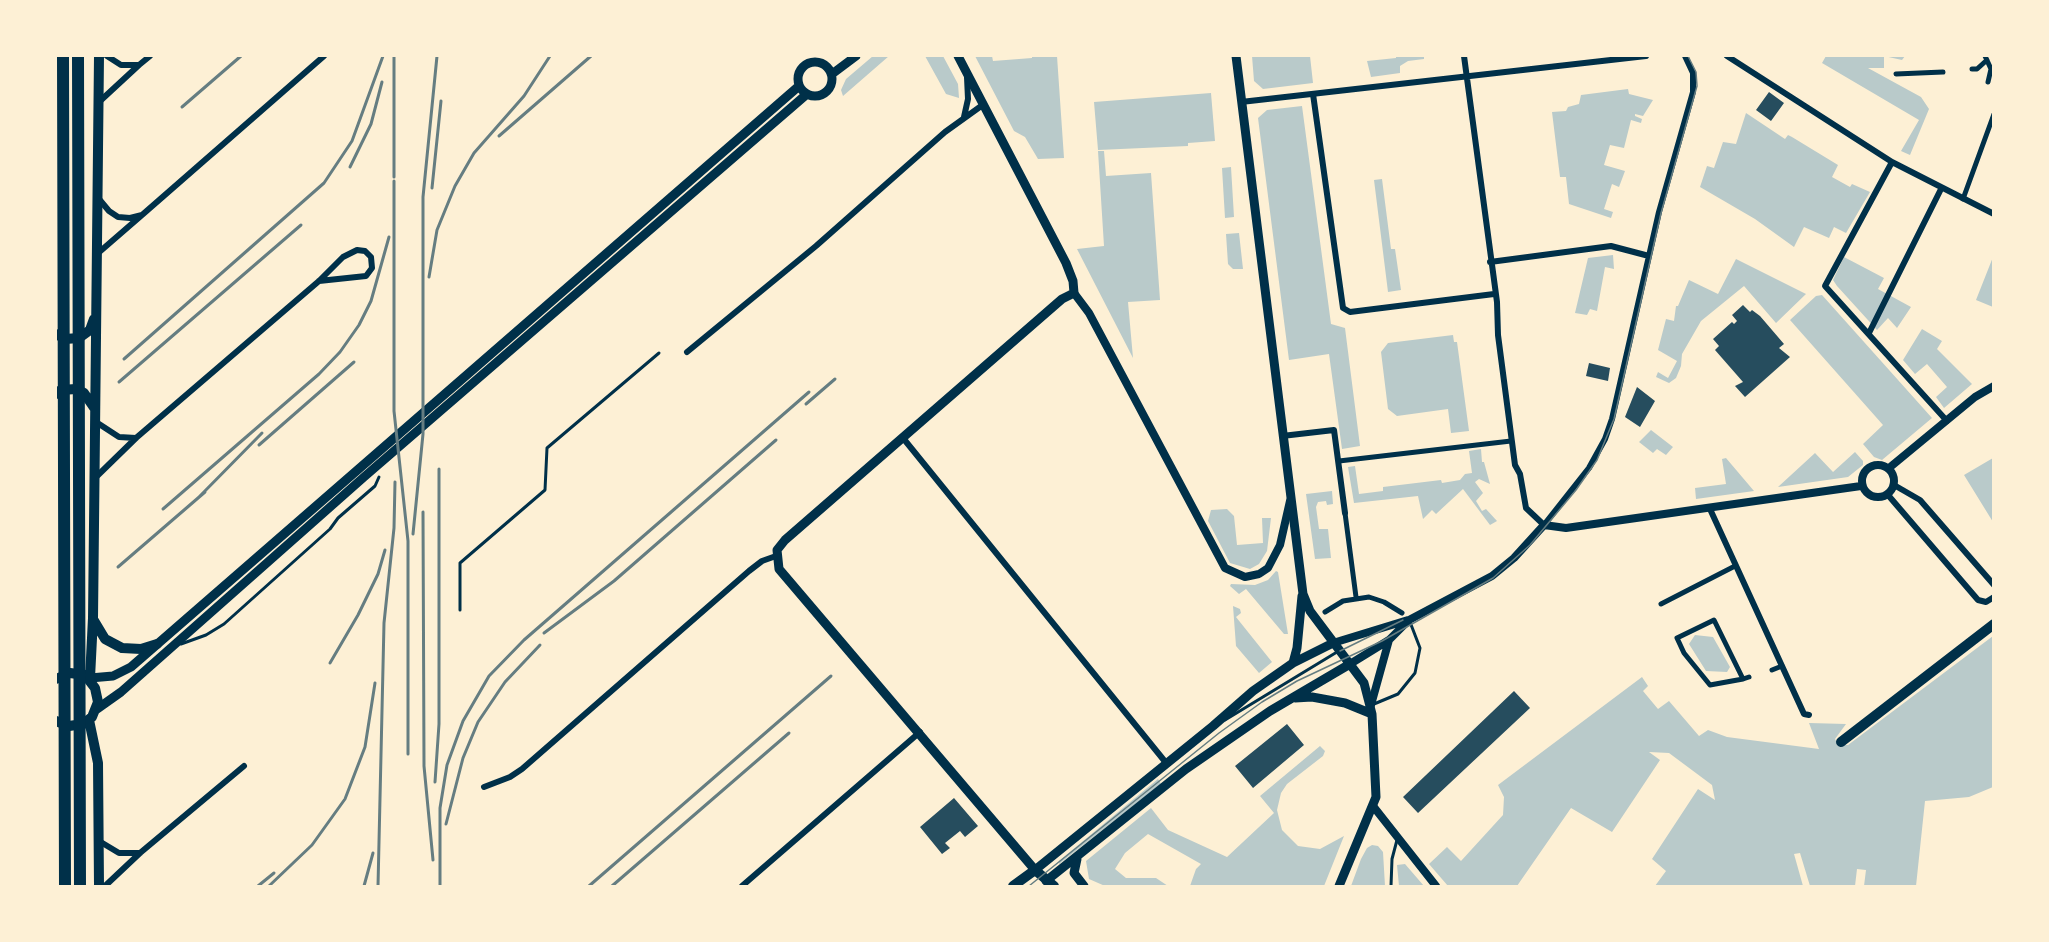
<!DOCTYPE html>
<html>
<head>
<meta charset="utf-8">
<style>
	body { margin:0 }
	#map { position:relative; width:2049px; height:942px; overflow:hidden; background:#fdf0d5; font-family:Georgia,serif }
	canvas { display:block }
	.frame { position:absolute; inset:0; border:57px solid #fdf0d5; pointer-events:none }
</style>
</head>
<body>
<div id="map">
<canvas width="2049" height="942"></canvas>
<div class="frame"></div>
</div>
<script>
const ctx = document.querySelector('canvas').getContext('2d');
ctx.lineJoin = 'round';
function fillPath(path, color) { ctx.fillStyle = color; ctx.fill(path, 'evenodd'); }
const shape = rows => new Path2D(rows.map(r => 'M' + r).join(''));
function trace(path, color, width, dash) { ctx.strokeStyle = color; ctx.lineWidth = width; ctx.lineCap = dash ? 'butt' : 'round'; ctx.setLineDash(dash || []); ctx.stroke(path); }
fillPath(shape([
	[873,56,889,56,843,96,841,90,846,79],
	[925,56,943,56,958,84,959,98,946,94],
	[975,56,992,56,993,61,1032,58,1032,56,1057,56,1064,158,1038,159,1025,137,1014,131],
	[1252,56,1310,56,1313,83,1263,89,1254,81],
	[1396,56,1424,56,1424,59,1408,61,1400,66,1400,73,1371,77,1367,61,1396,58],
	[1826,56,1905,56,1902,60,1884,56,1884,68,1868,68,1921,97,1929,109,1910,155,1901,151,1919,120,1822,63],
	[1628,89,1629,94,1653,100,1643,116,1635,114,1635,116,1642,119,1641,123,1631,120,1624,148,1610,145,1604,165,1625,171,1619,187,1612,184,1604,209,1613,212,1611,218,1569,204,1566,177,1560,177,1552,112,1566,111,1568,107,1579,104,1581,95],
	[1211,93,1215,141,1188,143,1188,146,1098,150,1094,102],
	[1302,106,1331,324,1345,328,1360,446,1342,449,1329,354,1289,360,1258,118,1267,110],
	[1746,113,1785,139,1788,135,1792,137,1838,165,1832,177,1850,187,1852,184,1870,192,1846,233,1834,227,1829,238,1804,227,1794,247,1755,219,1700,187,1707,166,1714,168,1723,142,1736,144],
	[1098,151,1104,151,1106,176,1151,173,1160,300,1128,302,1133,358,1077,249,1104,246],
	[1231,167,1234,217,1225,218,1222,168],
	[1382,179,1391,249,1395,249,1401,290,1388,292,1374,180],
	[1239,233,1243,269,1233,269,1228,264,1226,234],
	[1613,255,1614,269,1605,267,1597,311,1590,309,1587,315,1575,313,1588,258],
	[1844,257,1884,278,1878,289,1911,307,1897,328,1888,318,1877,330,1837,286,1833,280],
	[1993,257,1993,307,1976,300],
	[1736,259,1806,294,1776,323,1744,286,1701,321,1682,354,1681,366,1676,378,1669,383,1656,377,1658,372,1668,378,1677,361,1658,350,1666,319,1674,321,1676,306,1678,306,1689,280,1718,294],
	[1822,295,1932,418,1882,460,1874,457,1863,444,1883,425,1790,320,1816,296],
	[1922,329,1942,341,1937,349,1972,384,1944,408,1936,397,1947,387,1927,364,1915,374,1903,360],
	[1453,335,1454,342,1457,342,1469,431,1451,433,1448,409,1397,416,1388,409,1381,352,1388,343],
	[1651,430,1673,447,1666,455,1657,449,1653,453,1639,442],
	[1481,449,1482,462,1484,462,1490,484,1479,479,1475,482,1483,493,1476,501,1482,511,1486,509,1497,521,1490,525,1463,489,1436,514,1432,510,1423,519,1418,496,1354,503,1348,467,1355,466,1359,494,1383,491,1383,487,1441,480,1442,483,1460,480,1465,474,1472,473,1469,451],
	[1855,452,1863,461,1863,465,1848,477,1778,487,1815,453,1833,472],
	[1726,458,1754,491,1696,499,1695,488,1726,484,1722,459],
	[1993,458,1993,522,1964,475],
	[1332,491,1333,504,1327,505,1326,501,1318,502,1316,507,1319,529,1328,529,1331,558,1315,559,1306,494],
	[1227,509,1234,516,1237,545,1263,543,1262,518,1271,518,1267,551,1259,564,1250,569,1230,563,1208,521,1211,510],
	[1276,571,1278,572,1288,634,1284,634,1246,589,1239,594,1230,586,1231,584,1255,585,1268,580],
	[1233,606,1240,609,1241,613,1236,617,1272,662,1259,673,1236,646],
	[1695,635,1713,637,1730,667,1727,672,1706,671,1689,644],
	[1993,636,1993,787,1969,797,1925,801,1916,886,1864,886,1866,870,1857,869,1855,886,1810,886,1800,853,1794,854,1803,886,1655,886,1666,871,1652,859,1698,789,1715,800,1712,785,1669,753,1649,752,1660,760,1612,832,1571,808,1517,886,1448,886,1429,864,1447,847,1461,861,1503,815,1504,797,1498,785,1642,677,1648,686,1643,691,1658,709,1669,701,1699,736,1708,730,1727,737,1819,749,1809,723,1846,724,1835,739,1838,745,1848,745],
	[1320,746,1325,751,1323,756,1287,784,1281,793,1277,810,1282,830,1298,846,1320,849,1344,836,1324,886,1190,886,1196,869,1201,864,1148,834,1125,853,1115,869,1126,878,1156,878,1168,886,1105,886,1089,879,1086,861,1151,808,1168,830,1227,857,1274,813,1260,796],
	[1158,779,1161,784,1059,864,1059,861],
	[1372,845,1378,846,1383,852,1385,886,1351,886,1361,859,1367,848],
	[1405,864,1424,886,1399,886,1397,865]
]), '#b9caca');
fillPath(shape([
	[1769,92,1784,103,1771,121,1756,110],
	[1743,305,1750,312,1752,310,1760,316,1784,344,1779,348,1790,357,1745,397,1735,386,1743,382,1715,350,1719,346,1713,339,1732,322,1734,324,1737,321,1732,315],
	[1589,363,1610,368,1608,381,1586,376],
	[1637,387,1655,401,1640,427,1625,417],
	[1514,691,1530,708,1418,813,1403,797],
	[1287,724,1304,745,1253,788,1235,766],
	[954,798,978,826,965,837,960,831,945,843,950,848,942,854,920,827]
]), '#264d5e');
trace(shape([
	[460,610,460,563,545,490,547,448,659,353],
	[181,644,206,635,224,624,330,529,338,518,375,486,379,477],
	[1374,704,1398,694,1415,673,1420,648,1410,622],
	[1225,720,1337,652],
	[1391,886,1392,859,1397,840]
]), '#003049', 3);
trace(shape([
	[1985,56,1991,69,1988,82],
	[1972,69,1977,69,1987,60],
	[1896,74,1943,72],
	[1963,199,1994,114],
	[1339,461,1511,441],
	[1345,513,1356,597],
	[1661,604,1735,566],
	[1325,612,1343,601,1369,597,1384,602,1402,613],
	[1772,670,1782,666],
	[1743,679,1714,620,1677,638,1684,653,1710,685,1743,679,1749,677]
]), '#003049', 5);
trace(shape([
	[1464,56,1497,302,1498,335,1515,465,1520,474,1526,508,1544,525,1589,468,1605,439,1612,419,1659,212,1693,92,1693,73,1685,56],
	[1727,56,1892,162,1994,214],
	[139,65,150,56],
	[1313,94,1343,308,1350,312,1494,294],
	[99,102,139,65,121,65,107,56],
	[1241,102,1646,56],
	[964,117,968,99,967,77],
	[1892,162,1825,286,1947,421],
	[142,215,324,56],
	[97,254,142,215,130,218,118,217,109,211,99,199],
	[1490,262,1611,246,1649,256],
	[1869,333,1941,189],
	[687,352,816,246,945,132,984,104],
	[96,422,119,437,136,438],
	[1282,436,1334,430,1345,513],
	[903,438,1167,764],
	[95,478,136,438,319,281,343,257,357,250,365,251,371,257,372,268,366,276,319,281],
	[1894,485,1920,500,1994,585],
	[1888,495,1978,600,1986,602,1994,597],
	[1710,509,1804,714,1809,715],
	[484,787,510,777,522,769,749,571,762,561,776,556],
	[99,841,119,853,140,853],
	[105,886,140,853,244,766],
	[742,886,920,732]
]), '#003049', 6);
trace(shape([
	[1074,293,1089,313,1225,568,1245,577,1259,574,1268,568,1280,545,1290,501],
	'1862 481a16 16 0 1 1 32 0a16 16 0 1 1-32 0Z',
	[1889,468,1975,397,1994,386],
	[1333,643,1408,620],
	[1350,664,1389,640,1409,620,1492,576,1514,558,1544,525,1566,528,1861,486],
	[1371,705,1389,640],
	[1373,806,1436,886]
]), '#003049', 8);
trace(shape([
	[958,56,1066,263,1073,281,1074,293,1062,299,785,540,777,550,779,569,1035,870,1213,726,1253,691,1293,663,1333,643],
	[1236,56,1303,594,1310,611,1364,683,1372,714,1376,797,1339,886],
	'798 79a17 17 0 1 1 34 0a17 17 0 1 1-34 0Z',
	[832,74,856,56],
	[1293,663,1297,648,1302,596],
	[90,678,113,676,131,667,799,86],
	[1295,698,1312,697,1345,703,1372,714],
	[97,709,121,692,364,477,807,94],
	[1077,859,1074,873,1084,886],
	[1046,881,1186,769,1270,711,1350,664]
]), '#003049', 9);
trace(shape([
	[56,334,65,339,79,338,90,330,94,319],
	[56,394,61,390,76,389,84,393,95,409],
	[93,619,105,639,122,648,141,649,157,644],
	[90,678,93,618,99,56],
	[56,679,70,673,85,675,95,688,98,702,92,717,83,724,69,726,56,721],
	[89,720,98,763,99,886],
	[1841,742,1994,624],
	[1013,886,1035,870,1054,886]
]), '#003049', 10);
trace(shape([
	[63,56,65,886],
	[78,56,80,886]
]), '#003049', 12);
trace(shape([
	[1340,651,1403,620],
	[1029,886,1219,733,1262,702,1297,681,1382,641,1493,578,1530,545,1576,490,1597,460,1614,419,1661,213,1697,86,1696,72,1688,56]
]), '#657d81', 1.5);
trace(shape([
	[394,56,394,177],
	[182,107,241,56],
	[499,136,591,56],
	[350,167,371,124,382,82],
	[394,181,394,411,408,541,408,754],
	[432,188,441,101],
	[429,277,437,230,455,186,474,153,524,96,550,56],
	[124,359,324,183,352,141,383,56],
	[119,382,301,225],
	[806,404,835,379],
	[259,445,354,362],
	[199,497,262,433],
	[163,509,319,374,340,352,359,325,371,301,389,237],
	[423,512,424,766,433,860],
	[413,534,423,434,423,197,437,56],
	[118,567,205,492],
	[544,633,614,581,776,440],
	[330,663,358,615,378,574,385,550],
	[435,782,439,724,439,469],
	[446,824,463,758,478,722,505,682,540,645],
	[258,886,274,873],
	[269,886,312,845,345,799,365,747,375,683],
	[364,886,373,853],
	[378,886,384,623,394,528,395,482],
	[440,886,440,808,447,765,463,721,489,676,524,640,809,392],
	[589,886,831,676],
	[612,886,789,733]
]), '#657d81', 3);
</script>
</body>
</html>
